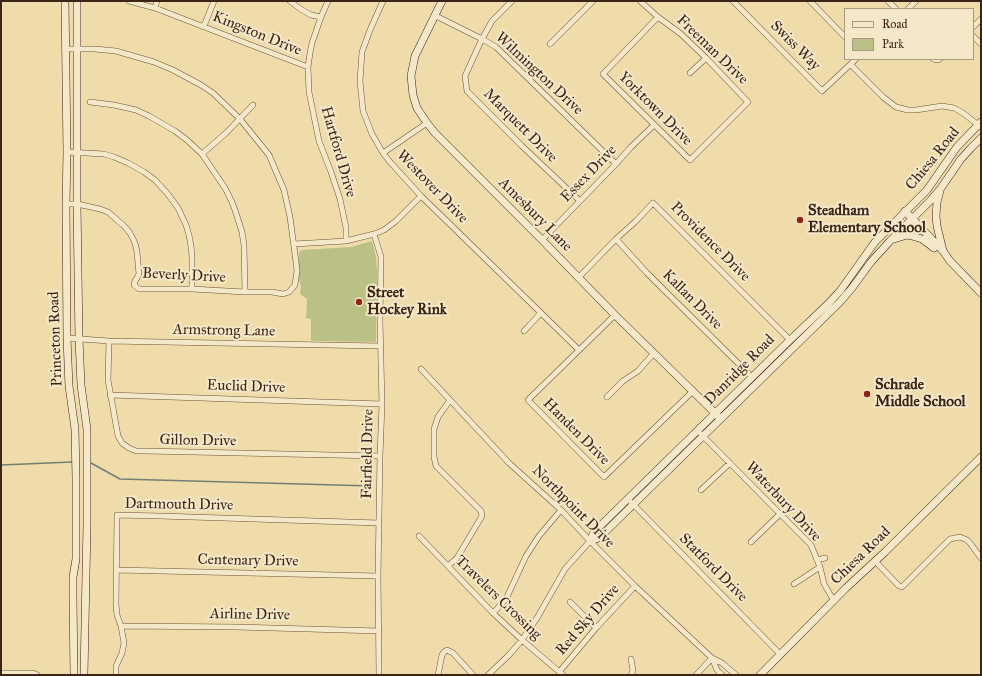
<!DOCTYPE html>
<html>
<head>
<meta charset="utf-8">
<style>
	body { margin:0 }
	#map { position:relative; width:982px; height:676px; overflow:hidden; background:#f0dcaa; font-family:"IM FELL Great Primer",serif }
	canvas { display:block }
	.frame { position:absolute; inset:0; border:2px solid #3c2418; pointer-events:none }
	.legend { position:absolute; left:844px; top:8px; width:130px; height:52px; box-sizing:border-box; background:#f5e8c8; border:1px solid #ab9a82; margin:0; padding:5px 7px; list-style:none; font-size:12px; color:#3c2418 }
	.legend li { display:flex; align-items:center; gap:8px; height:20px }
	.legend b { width:20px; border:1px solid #ab9a82 }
</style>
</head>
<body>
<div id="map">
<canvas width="982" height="676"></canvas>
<div class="frame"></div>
<ul class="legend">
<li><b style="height:5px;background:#f5e8c8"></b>Road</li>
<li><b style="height:11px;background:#bbc087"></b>Park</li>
</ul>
</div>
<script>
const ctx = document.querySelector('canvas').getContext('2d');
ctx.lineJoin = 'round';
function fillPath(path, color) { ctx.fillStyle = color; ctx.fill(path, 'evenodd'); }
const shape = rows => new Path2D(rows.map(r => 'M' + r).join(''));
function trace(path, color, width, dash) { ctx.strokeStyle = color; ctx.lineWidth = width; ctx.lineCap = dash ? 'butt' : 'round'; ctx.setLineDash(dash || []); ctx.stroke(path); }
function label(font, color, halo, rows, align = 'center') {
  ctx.font = font + ' "IM FELL Great Primer",serif'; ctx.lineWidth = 4; ctx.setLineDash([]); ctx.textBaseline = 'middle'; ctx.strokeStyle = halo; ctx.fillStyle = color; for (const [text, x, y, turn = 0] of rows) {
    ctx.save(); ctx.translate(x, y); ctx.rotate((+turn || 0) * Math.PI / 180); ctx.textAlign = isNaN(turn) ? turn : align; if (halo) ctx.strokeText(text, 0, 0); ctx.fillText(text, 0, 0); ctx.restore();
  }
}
fillPath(shape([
	[372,241,376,257,377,271,376,342,311,341,311,319,306,318,307,299,300,294,301,287,299,278,299,252,302,250,351,247]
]), '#bbc087');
trace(shape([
	[91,463,120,479,372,486],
	[1,465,72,462]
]), '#767e74', 1.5);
const street = shape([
	[129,1,155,8,308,67],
	[290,1,299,8,311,15,321,17],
	[328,1,321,17,312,43,310,53,308,67,309,92,319,141,331,172,340,199,346,228,346,241],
	[383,1,370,30,362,52,360,81,363,111,372,134,383,153,390,162,421,196,579,350],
	[512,1,492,21,482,39,465,76,467,91,522,146,580,201],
	[640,1,658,17,681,34,706,58,748,102,690,160,603,74,658,17],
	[733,1,822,91,856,59],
	[810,1,845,37],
	[888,1,896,9],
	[155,8,157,1],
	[908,9,916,1],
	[436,16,482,39,496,47,616,164],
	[204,26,214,1],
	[973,27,981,19],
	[973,36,981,44],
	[550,44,593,1],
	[65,49,95,49,116,51,154,62,173,70,201,85,213,93,240,119,269,155,284,190,290,217,296,262,297,271,295,285,289,292,283,294,272,292,245,292,192,289,139,289,134,285,135,281,137,278,139,274,137,252,135,243,130,233,124,226,108,212,100,209,77,204,66,204],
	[933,59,938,60,940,59],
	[851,65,883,97,896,107,908,110,916,110,942,106,954,108,963,113,981,127],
	[690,73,706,58],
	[90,102,114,105,136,110,149,116,175,131,187,140,202,154,225,188,232,202,236,213,242,232,244,245,245,292],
	[67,152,104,154,114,157,128,163,144,172,155,180,167,193,178,208,186,225,189,235,191,246,192,257,192,289],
	[383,153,427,123],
	[202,154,226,133,253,105],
	[374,234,381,257,380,321,382,404,380,456,378,576,379,675],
	[616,239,647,273,752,377],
	[542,240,616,164,631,147,654,125],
	[294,244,346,241,374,234,384,230,396,221,421,196],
	[578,278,616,239,635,222,653,203,790,340],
	[615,315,528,400,604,477,693,391],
	[524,331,541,313],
	[67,338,109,341,380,346],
	[109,341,108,380,118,436,122,443,129,448,136,451,145,451,380,456],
	[421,369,509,463,561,510,590,541,635,586,712,658,696,675],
	[110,395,382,404],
	[607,397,623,381,638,371,654,353],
	[701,434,811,545,820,567,824,584,834,601],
	[701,490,730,463],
	[628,499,780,654],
	[419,536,493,613,522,640,563,675],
	[751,542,780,514],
	[817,560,825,558],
	[875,561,899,586,902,587,950,539,960,537,967,540,970,543,981,558],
	[448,566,457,558,482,516,481,511,436,466,434,457,434,429,438,417,450,400],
	[117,570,378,576],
	[794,584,820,567],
	[570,602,596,628],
	[493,613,506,599,526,556,539,536,561,510],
	[121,626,237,627,379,631],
	[560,671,596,628,635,586],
	[1,673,33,673,37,675],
	[116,675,116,666,122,653,124,643,121,626,117,615,116,604,117,515,160,516,379,523],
	[438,675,442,655,444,652,447,650,453,653,473,675],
	[488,675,509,655,522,640,537,618,565,569,590,541],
	[631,675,633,670,631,659],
	[722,675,717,670,712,658,722,663,736,675]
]);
const secondary = shape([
	[65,1,67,152,66,204,67,338,69,386,75,429,76,478,76,559,73,577,73,599,74,675],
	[77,1,77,204,79,339,81,385,87,429,87,525,84,675],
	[442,1,415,56,411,76,413,95,417,108,427,123,435,133,542,240,615,315,718,416],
	[940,191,937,202,936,216,937,226,943,251],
	[905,211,943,251,950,261,981,293],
	[894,239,907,235,912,236,922,239,934,248],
	[590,541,594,532,790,340,828,304,840,291,875,242,927,190,957,147,981,122],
	[590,541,599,538,840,302,852,288,871,262,890,241,930,201,941,188,961,159,971,148,981,138],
	[760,675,846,588,885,552,981,457]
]);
trace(street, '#69523c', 6);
trace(secondary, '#3c2418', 8);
trace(street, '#f5e8c8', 5);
trace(secondary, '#f5e8c8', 7);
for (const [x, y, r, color] of [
	[800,220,4,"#8f2418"],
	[359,302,4,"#8f2418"],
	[867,394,4,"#8f2418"]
]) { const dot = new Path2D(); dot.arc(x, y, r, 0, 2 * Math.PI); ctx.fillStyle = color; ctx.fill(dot); trace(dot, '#f5e8c8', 1.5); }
label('15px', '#3c2418', '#f5e8c8', [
	["Kingston Drive",257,34,22],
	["Swiss Way",795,46,45],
	["Freeman Drive",712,50,44],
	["Wilmington Drive",539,74,43],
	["Yorktown Drive",655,109,45],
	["Marquett Drive",520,126,45],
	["Hartford Drive",338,152,74],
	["Chiesa Road",933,159,-51],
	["Essex Drive",589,174,-46],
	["Westover Drive",432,187,46],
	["Amesbury Lane",535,215,45],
	["Providence Drive",710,242,45],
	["Beverly Drive",184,276,3],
	["Kallan Drive",692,300,45],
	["Armstrong Lane",224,331,1],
	["Princeton Road",56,339,-92],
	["Danridge Road",740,370,-45],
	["Euclid Drive",246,387,2],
	["Handen Drive",576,432,45],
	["Gillon Drive",198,441,1],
	["Fairfield Drive",368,454,-89],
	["Waterbury Drive",783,502,47],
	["Dartmouth Drive",179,505,1],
	["Northpoint Drive",573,507,45],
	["Chiesa Road",861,556,-44],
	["Centenary Drive",248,561,1],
	["Statford Drive",713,568,45],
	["Travelers Crossing",498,598,44],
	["Airline Drive",250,615,1],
	["Red Sky Drive",588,620,-49]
]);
label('bold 15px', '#3c2418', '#f5e8c8', [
	["Steadham",808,211],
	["Elementary School",808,228],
	["Street",367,293],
	["Hockey Rink",367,310],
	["Schrade",875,385],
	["Middle School",875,402]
], 'left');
</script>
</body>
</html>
